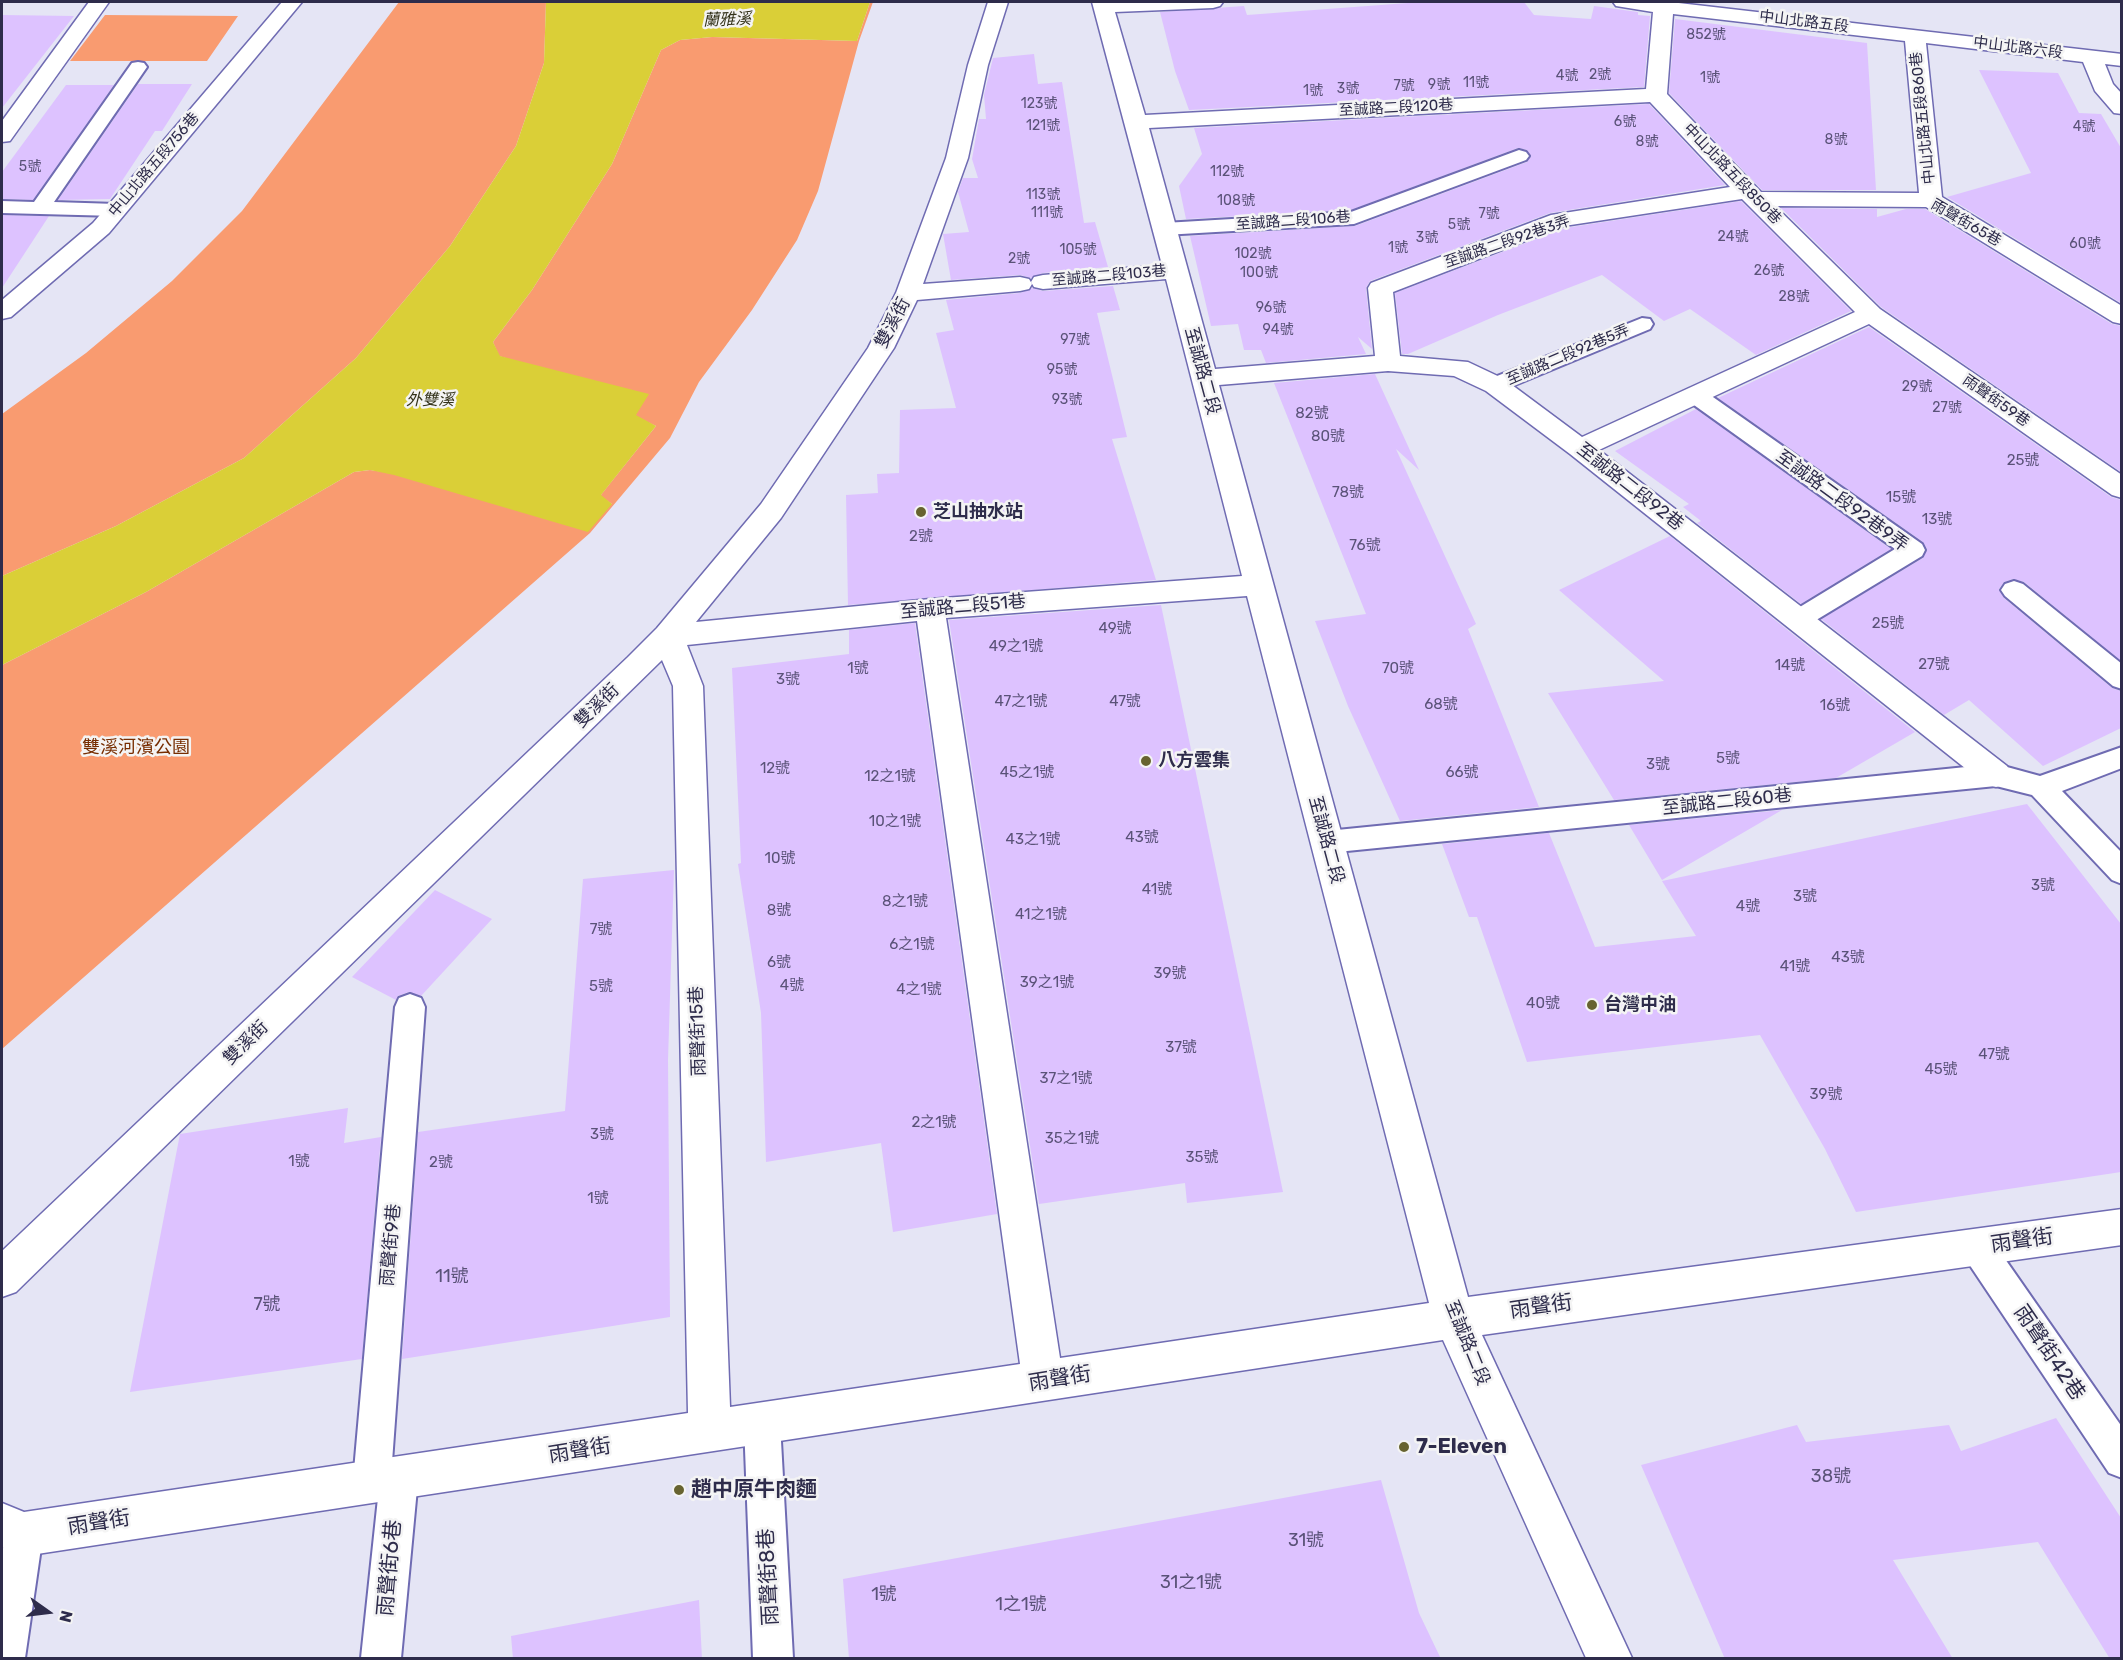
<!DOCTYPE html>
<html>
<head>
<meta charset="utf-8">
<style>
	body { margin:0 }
	#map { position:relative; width:2123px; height:1660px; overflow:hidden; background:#e5e5f5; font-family:Rubik,sans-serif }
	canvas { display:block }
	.frame { position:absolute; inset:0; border:3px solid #2e2c4b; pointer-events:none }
	.north { position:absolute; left:18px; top:1582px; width:60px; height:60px; -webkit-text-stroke:4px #f4f4f4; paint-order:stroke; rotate:104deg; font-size:16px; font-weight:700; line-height:24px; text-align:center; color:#2e2c4b }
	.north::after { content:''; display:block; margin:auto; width:21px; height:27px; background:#2e2c4b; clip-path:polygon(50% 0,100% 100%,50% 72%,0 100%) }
</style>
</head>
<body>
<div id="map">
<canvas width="2123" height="1660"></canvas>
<div class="frame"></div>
<div class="north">N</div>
</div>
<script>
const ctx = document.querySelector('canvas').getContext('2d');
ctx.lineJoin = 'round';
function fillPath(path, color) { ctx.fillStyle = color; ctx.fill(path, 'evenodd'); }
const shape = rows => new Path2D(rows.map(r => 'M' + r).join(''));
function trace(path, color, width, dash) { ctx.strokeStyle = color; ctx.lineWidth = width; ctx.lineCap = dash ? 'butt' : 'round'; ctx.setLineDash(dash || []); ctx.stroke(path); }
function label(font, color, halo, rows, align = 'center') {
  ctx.font = font + ' Rubik,"Noto Sans TC",sans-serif'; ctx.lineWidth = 5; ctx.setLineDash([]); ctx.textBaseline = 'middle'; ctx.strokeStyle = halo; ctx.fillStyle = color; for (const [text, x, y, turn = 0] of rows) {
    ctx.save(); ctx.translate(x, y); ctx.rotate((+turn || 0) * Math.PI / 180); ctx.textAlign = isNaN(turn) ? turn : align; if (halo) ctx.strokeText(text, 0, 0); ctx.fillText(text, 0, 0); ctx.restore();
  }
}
fillPath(shape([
	[399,2,546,2,544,63,516,146,450,246,356,358,244,458,116,526,2,576,2,414,86,353,172,281,242,211],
	[870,2,873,2,859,41,818,191,797,240,752,310,699,382,670,438,590,533,2,1049,2,665,146,592,354,472,370,470,612,504,600,496,656,426,518,362,499,356,493,342,532,290,612,164,661,50,680,40,712,37,857,41],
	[105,15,238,16,207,61,70,61]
]), '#f99b70');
fillPath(shape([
	[546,2,870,2,857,41,712,37,680,40,661,50,612,164,532,290,493,342,500,356,649,394,636,415,656,426,601,495,612,504,588,532,394,475,370,470,354,472,146,592,2,665,2,576,116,526,244,458,356,358,450,246,516,146,544,63]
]), '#dacf37');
fillPath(shape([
	[1421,2,1524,2,1534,15,1591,19,1594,6,1638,12,1638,15,1650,16,1644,87,1189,110,1175,71,1160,12,1244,6,1247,15],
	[2,15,74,16,2,108],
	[1675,19,1867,43,1876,190,1762,190,1669,93],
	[1034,54,1038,84,1062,82,1084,223,1095,222,1108,267,1043,273,1031,278,1020,275,951,280,943,234,969,232,958,192,963,178,978,178,972,159,979,119,986,119,984,95,993,58],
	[1979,70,2058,73,2079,113,2101,114,2121,148,2121,303,1947,197,2031,173],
	[138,84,192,84,162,131,155,131,110,199,58,200],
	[66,85,114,85,33,200,2,199,2,172],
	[1649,104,1725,185,1550,213,1370,281,1366,288,1372,349,1358,337,1366,354,1266,363,1261,350,1244,350,1238,324,1211,326,1190,236,1355,226,1527,162,1531,156,1527,150,1518,148,1351,210,1186,219,1179,186,1202,154,1194,128],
	[1741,201,1851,311,1756,355,1690,309,1664,321,1602,275,1498,315,1408,354,1402,354,1395,293,1565,228],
	[1781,208,1877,209,1877,217,1906,209,1925,209,2112,324,2121,326,2121,472,1881,307],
	[2,215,49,216,2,288],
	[1113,286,1120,310,1097,313,1127,437,1112,439,1156,580,848,605,846,495,878,493,877,474,899,473,900,410,956,408,936,333,954,330,946,300,1020,293,1032,288,1043,291],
	[1869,327,2111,497,2121,500,2121,661,2024,582,2013,579,2004,582,1999,589,2004,598,2112,688,2121,691,2121,728,2043,766,1969,700,1944,715,1821,619,1923,558,1927,549,1923,542,1718,398],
	[1375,374,1419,470,1396,449,1476,624,1468,629,1539,807,1400,821,1348,706,1315,621,1366,614,1274,383],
	[1696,409,1891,549,1801,604,1697,523,1701,521,1683,507,1689,504,1615,451],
	[1670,536,1915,732,1836,778,1614,800,1548,693,1664,681,1559,590],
	[1161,605,1283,1192,1187,1203,1185,1183,1039,1204,949,620],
	[915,623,997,1214,893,1232,881,1143,766,1162,761,1013,738,864,741,863,732,668,849,654,849,630],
	[2027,804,2121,924,2121,1172,1856,1212,1825,1149,1760,1035,1527,1062,1477,917,1469,917,1442,844,1549,833,1595,947,1696,936,1662,881],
	[1782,810,1662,880,1629,825],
	[674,870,668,1060,670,1317,402,1359,418,1132,565,1111,583,879],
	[435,890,492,919,421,996,409,992,398,996,396,1000,352,977],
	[348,1108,344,1143,381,1137,362,1359,130,1392,180,1134],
	[2056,1418,2121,1518,2121,1659,2110,1659,2038,1542,1893,1560,1953,1659,1725,1659,1641,1465,1797,1425,1806,1442,1949,1425,1961,1451],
	[1381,1480,1419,1613,1441,1659,849,1659,843,1579],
	[699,1600,702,1659,513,1659,511,1636]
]), '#ddc2ff');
const service = shape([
	[138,62,144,63,147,67,54,202,116,204,123,206,126,210,123,214,116,216,2,213,2,201,34,202,132,63,138,62],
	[1519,150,1526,152,1529,156,1526,160,1354,224,1164,235,1157,233,1154,229,1157,225,1164,223,1351,212,1519,150],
	[1642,318,1650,319,1653,324,1650,329,1503,390,1495,392,1487,390,1484,385,1487,380,1642,318],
	[1695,388,1703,390,1922,544,1925,550,1922,556,1808,625,1799,628,1790,625,1786,619,1790,613,1895,549,1687,400,1684,395,1687,390,1695,388],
	[2014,581,2023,584,2122,664,2122,689,2113,686,2005,596,2001,590,2005,584,2014,581],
	[2122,747,2122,768,2062,791,2122,853,2122,884,2112,880,2032,795,1996,786,1327,853,1317,850,1313,842,1317,834,1327,831,1996,764,2040,776,2122,747],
	[410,994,421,998,425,1007,392,1462,399,1459,412,1465,418,1478,401,1658,361,1658,378,1498,372,1501,359,1495,353,1482,395,1007,399,998,410,994],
	[1977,1231,1989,1236,2122,1427,2122,1478,2109,1473,1965,1258,1960,1247,1965,1236,1977,1231],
	[762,1405,775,1410,780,1423,793,1658,753,1658,744,1423,749,1410,762,1405],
	[24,1515,37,1521,43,1534,25,1658,2,1658,2,1556,5,1534,11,1521,24,1515]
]);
const minor = shape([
	[89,2,109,2,10,141,2,142,2,121,89,2],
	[282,2,302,2,109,233,11,317,2,319,2,300,93,223,282,2],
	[988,2,1008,2,988,65,968,158,923,284,1020,277,1029,279,1032,284,1029,289,1020,291,917,300,894,348,781,518,696,622,930,599,1242,576,1166,279,1043,289,1034,287,1031,282,1034,277,1043,275,1162,265,1092,2,1223,2,1220,6,1213,8,1115,12,1145,115,1646,89,1653,12,1616,6,1613,2,1670,2,2122,54,2122,66,2105,64,2113,84,2122,94,2122,114,2114,113,2095,91,2083,62,1926,43,1942,197,2122,306,2122,324,2113,322,1926,207,1775,206,1880,309,2122,475,2122,498,2112,495,1869,324,1599,450,2007,766,2012,775,2007,784,1996,787,1985,784,1570,454,1486,391,1454,376,1388,371,1219,385,1468,1297,2122,1209,2122,1245,1482,1335,1632,1658,1586,1658,1443,1340,24,1556,2,1547,2,1503,24,1512,688,1413,673,686,662,660,16,1292,2,1297,2,1251,628,657,657,628,761,504,868,348,896,293,946,158,968,65,988,2],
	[1673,14,1905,41,1919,193,1761,192,1667,94,1673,14],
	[1650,102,1730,187,1551,215,1371,283,1368,288,1375,356,1215,369,1149,128,1650,102],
	[1742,199,1855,312,1582,437,1504,379,1468,362,1400,356,1393,292,1564,226,1742,199],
	[1247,596,1429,1303,1060,1358,946,618,1247,596],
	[917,621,1020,1364,730,1407,703,686,687,645,917,621]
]);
trace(service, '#6f6bb2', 4);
trace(minor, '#6f6bb2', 3);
fillPath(service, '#fff');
fillPath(minor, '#fff');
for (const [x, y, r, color] of [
	[921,512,6,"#676330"],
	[1146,761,6,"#676330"],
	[1592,1005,6,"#676330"],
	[1404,1447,6,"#676330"],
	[679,1490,6,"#676330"]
]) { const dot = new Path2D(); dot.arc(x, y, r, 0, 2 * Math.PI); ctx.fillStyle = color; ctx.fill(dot); trace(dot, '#f4f4f4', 2); }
label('14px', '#5a5278', null, [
	["852號",1706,35],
	["2號",1600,75],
	["4號",1567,76],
	["1號",1710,78],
	["11號",1476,83],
	["9號",1439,85],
	["7號",1404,86],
	["3號",1348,89],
	["1號",1313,91],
	["123號",1039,104],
	["6號",1625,122],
	["121號",1043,126],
	["4號",2084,127],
	["8號",1836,140],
	["8號",1647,142],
	["5號",30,167],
	["112號",1227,172],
	["113號",1043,195],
	["108號",1236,201],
	["111號",1047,213],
	["7號",1489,214],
	["5號",1459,225],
	["24號",1733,237],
	["3號",1427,238],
	["60號",2085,244],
	["1號",1398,248],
	["105號",1078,250],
	["102號",1253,254],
	["2號",1019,259],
	["26號",1769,271],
	["100號",1259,273],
	["28號",1794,297],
	["96號",1271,308],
	["94號",1278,330],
	["97號",1075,340],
	["95號",1062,370],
	["29號",1917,387],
	["93號",1067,400],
	["27號",1947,408]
]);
label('15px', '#2e2c4b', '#f4f4f4', [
	["中山北路五段",1804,22,7],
	["中山北路六段",2018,48,7],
	["至誠路二段120巷",1396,108,-3],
	["中山北路五段860巷",1923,118,-96],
	["中山北路五段756巷",154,165,-50],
	["中山北路五段850巷",1732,174,46],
	["至誠路二段106巷",1293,221,-4],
	["雨聲街65巷",1966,223,30],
	["至誠路二段92巷3弄",1507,242,-19],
	["至誠路二段103巷",1109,276,-5],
	["至誠路二段92巷5弄",1568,355,-23],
	["雨聲街59巷",1996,401,35]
]);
label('15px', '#5a5278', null, [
	["82號",1312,414],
	["80號",1328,437],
	["25號",2023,461],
	["78號",1348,493],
	["15號",1901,498],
	["13號",1937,520],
	["2號",921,537],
	["76號",1365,546],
	["25號",1888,624],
	["49號",1115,629],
	["49之1號",1016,647],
	["27號",1934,665],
	["14號",1790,666],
	["1號",858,669],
	["70號",1398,669],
	["3號",788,680],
	["47之1號",1021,702],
	["47號",1125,702],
	["68號",1441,705],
	["16號",1835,706],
	["5號",1728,759],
	["3號",1658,765],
	["12號",775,769],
	["45之1號",1027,773],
	["66號",1462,773],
	["12之1號",890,777],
	["10之1號",895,822],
	["43號",1142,838],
	["43之1號",1033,840],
	["10號",780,859],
	["3號",2043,886],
	["41號",1157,890],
	["3號",1805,897],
	["8之1號",905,902],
	["4號",1748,907],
	["8號",779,911],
	["41之1號",1041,915],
	["7號",601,930],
	["6之1號",912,945],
	["43號",1848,958],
	["6號",779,963],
	["41號",1795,967],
	["39號",1170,974],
	["39之1號",1047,983],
	["4號",792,986],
	["5號",601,987],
	["4之1號",919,990],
	["40號",1543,1004],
	["37號",1181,1048],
	["47號",1994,1055],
	["45號",1941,1070],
	["37之1號",1066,1079],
	["39號",1826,1095],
	["2之1號",934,1123],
	["3號",602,1135],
	["35之1號",1072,1139],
	["35號",1202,1158],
	["1號",299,1162],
	["2號",441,1163],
	["1號",598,1199]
]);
label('italic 16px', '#34331b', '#f4f4f4', [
	["蘭雅溪",727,20,-2],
	["外雙溪",430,400]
]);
label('18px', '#2e2c4b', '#f4f4f4', [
	["雙溪街",893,323,-62],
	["至誠路二段",1202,371,75],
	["至誠路二段92巷",1630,487,38],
	["至誠路二段92巷9弄",1842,501,36],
	["至誠路二段51巷",963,607,-5],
	["雙溪街",597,706,-44],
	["至誠路二段60巷",1727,802,-6],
	["至誠路二段",1326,840,75],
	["雨聲街15巷",698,1031,-92],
	["雙溪街",246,1043,-44],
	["雨聲街9巷",391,1245,-85],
	["至誠路二段",1467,1343,68]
]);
label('bold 18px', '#2e2c4b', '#f4f4f4', [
	["芝山抽水站",933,512],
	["八方雲集",1158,761],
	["台灣中油",1604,1005]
], 'left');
label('18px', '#772d00', '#f4f4f4', [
	["雙溪河濱公園",136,748]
]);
label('18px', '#5a5278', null, [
	["11號",452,1277],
	["7號",267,1305],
	["38號",1831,1477],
	["31號",1306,1541],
	["31之1號",1191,1583],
	["1號",884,1595],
	["1之1號",1021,1605]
]);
label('21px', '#2e2c4b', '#f4f4f4', [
	["雨聲街",2022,1241,-8],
	["雨聲街",1541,1307,-8],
	["雨聲街42巷",2049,1353,56],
	["雨聲街",1060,1379,-9],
	["雨聲街",580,1451,-9],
	["雨聲街",99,1523,-9],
	["雨聲街6巷",390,1568,-85],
	["雨聲街8巷",769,1577,-93]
]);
label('bold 21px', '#2e2c4b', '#f4f4f4', [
	["7-Eleven",1416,1447],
	["趙中原牛肉麵",691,1490]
], 'left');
</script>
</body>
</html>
